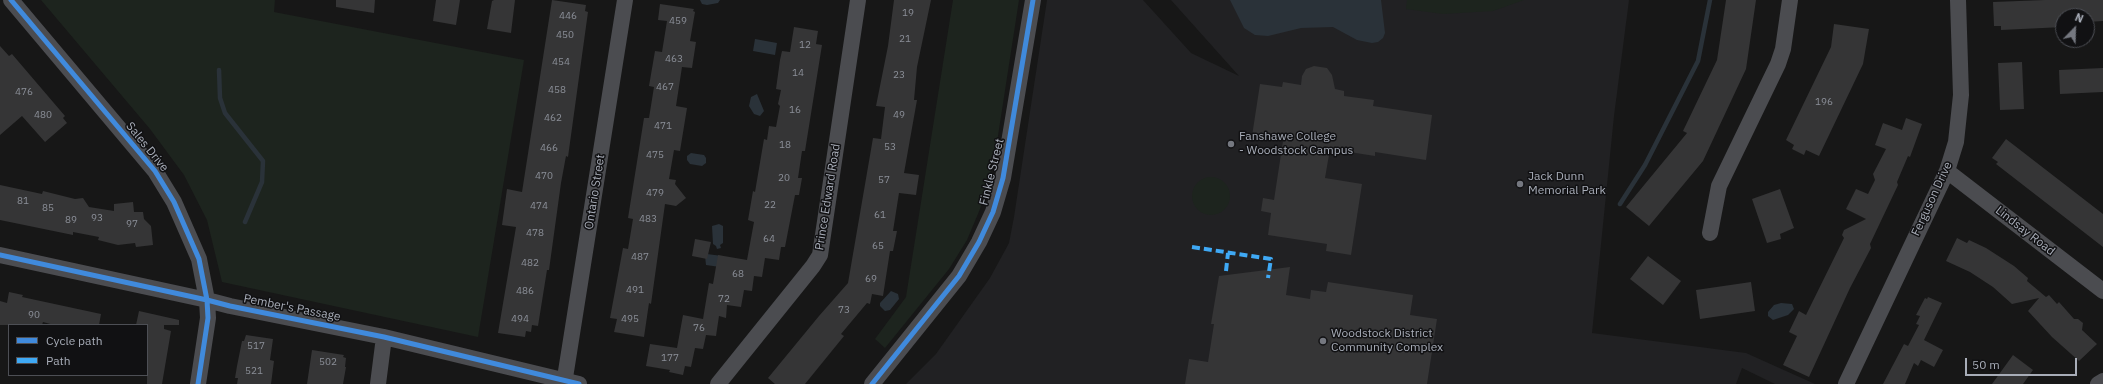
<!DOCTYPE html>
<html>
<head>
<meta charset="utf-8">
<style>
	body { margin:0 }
	#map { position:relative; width:2103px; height:384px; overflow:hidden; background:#171717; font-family:"IBM Plex Sans",sans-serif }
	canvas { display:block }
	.legend { position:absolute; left:8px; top:324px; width:140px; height:52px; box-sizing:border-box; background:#111113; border:1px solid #4d4f55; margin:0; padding:5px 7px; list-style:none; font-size:12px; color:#a8adb8 }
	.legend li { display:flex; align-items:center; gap:8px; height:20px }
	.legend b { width:20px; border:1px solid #4d4f55 }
	.north { position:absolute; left:2055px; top:8px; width:40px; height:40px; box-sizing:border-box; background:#111113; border:1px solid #4d4f55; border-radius:50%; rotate:23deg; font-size:11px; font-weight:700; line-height:16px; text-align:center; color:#a8adb8 }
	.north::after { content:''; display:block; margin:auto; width:14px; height:18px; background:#757880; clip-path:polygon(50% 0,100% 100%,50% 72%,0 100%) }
	.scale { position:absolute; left:1965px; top:358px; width:112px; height:18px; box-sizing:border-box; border:2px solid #a8adb8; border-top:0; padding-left:5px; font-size:12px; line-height:14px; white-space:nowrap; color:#a8adb8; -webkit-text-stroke:3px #111113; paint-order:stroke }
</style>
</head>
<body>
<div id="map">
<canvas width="2103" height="384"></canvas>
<ul class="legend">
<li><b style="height:5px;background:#408adc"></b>Cycle path</li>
<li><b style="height:5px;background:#3fa9f5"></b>Path</li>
</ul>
<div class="north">N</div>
<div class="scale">50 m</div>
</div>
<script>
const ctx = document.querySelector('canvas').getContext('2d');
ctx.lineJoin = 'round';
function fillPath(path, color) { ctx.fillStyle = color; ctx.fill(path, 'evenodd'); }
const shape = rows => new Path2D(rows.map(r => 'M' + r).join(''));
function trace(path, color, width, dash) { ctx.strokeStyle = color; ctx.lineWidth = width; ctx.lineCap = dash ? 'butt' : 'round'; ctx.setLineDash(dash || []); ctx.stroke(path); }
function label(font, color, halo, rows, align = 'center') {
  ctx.font = font + ' "IBM Plex Sans",sans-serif'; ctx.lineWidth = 3; ctx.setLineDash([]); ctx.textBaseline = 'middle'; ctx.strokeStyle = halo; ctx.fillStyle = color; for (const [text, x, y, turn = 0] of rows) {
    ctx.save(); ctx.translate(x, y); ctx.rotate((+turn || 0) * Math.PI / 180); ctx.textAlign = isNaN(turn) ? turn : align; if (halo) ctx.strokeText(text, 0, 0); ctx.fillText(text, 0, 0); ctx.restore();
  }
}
fillPath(shape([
	[1047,0,1143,0,1191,53,1239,76,1171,0,1629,0,1614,116,1592,333,1746,353,1815,384,1775,384,1742,368,1736,384,906,384,936,354,990,278,1009,243,1014,217]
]), '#212123');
fillPath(shape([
	[41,0,275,0,274,12,524,60,478,337,222,282,207,220,184,175,150,129],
	[953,0,1019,0,995,155,980,209,967,240,949,269,885,348,875,339,906,297],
	[1407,0,1524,0,1493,11,1443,14,1406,9],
	'1192 196a19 19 0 1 1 38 0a19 19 0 1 1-38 0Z'
]), '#1d241e');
fillPath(shape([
	[700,0,720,0,718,3,707,5,702,4],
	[1230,0,1381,0,1385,33,1383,38,1378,42,1372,43,1357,40,1333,27,1301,28,1268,36,1255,35,1244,28],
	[755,39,777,43,775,55,753,51],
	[757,94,764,111,760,116,754,114,749,106,751,97],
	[691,153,704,155,706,158,706,163,702,166,690,164,687,160,687,156],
	[719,224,723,226,723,243,720,245,721,248,717,249,716,246,713,244,712,226],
	[707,254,722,256,720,267,706,265,705,256],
	[891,291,898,294,899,299,890,310,885,311,880,306,880,303],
	[1781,303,1792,304,1794,309,1788,315,1773,320,1768,316,1768,312,1774,305]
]), '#2a3239');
trace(shape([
	[219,70,220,98,225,113,263,161,262,182,245,222],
	[1620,204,1645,165,1698,61,1710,0]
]), '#2a3239', 4.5);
fillPath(shape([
	[336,0,375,0,374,13,336,7],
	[436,0,460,0,456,25,433,21],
	[494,0,515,0,511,33,487,29,492,1],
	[552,0,586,5,585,11,588,12,568,157,566,156,561,183,549,270,547,270,538,326,532,325,531,332,526,331,525,337,498,333,516,227,502,225,507,189,522,192],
	[894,0,931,0,917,67,914,100,917,100,904,173,919,175,916,195,899,193,893,231,897,231,893,251,890,251,883,296,872,294,870,304,867,303,841,334,844,336,805,384,775,384,768,378,819,316,848,283,873,138,881,139,885,107,876,106,888,46],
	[1726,0,1756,0,1746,69,1703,161,1649,226,1626,207,1687,133,1683,131,1717,60],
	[2045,0,2103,0,2103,21,2087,22,2087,16,2063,16,2063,27,2001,30,2001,26,1994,26,1993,2],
	[660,4,694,9,693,11,695,12,690,41,696,42,692,68,682,67,676,106,687,108,680,151,674,150,669,179,676,180,675,184,686,198,676,206,665,204,651,304,649,303,644,337,614,332,617,319,610,318,623,248,628,249,633,219,628,218,644,118,649,118,654,87,649,86,655,51,662,52,667,21,658,20],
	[1834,24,1869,29,1863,64,1819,156,1806,150,1804,155,1792,149,1794,145,1786,140,1831,47],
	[794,27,818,31,816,44,822,45,805,151,802,151,798,178,802,178,799,195,795,195,785,247,781,247,779,260,765,258,762,277,754,276,752,291,744,290,741,307,727,305,726,318,719,316,716,336,706,335,703,349,695,348,691,367,685,366,683,375,669,372,670,370,646,366,650,344,677,348,683,315,703,319,709,283,713,284,718,255,747,260,754,222,748,220,753,191,755,192,764,139,767,140,769,126,776,127,780,106,778,104,781,90,776,89,780,60,782,51,790,52],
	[0,46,9,56,12,54,65,116,63,118,67,123,45,142,22,116,0,135],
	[2022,62,2024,109,2000,110,1998,63],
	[1314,66,1327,68,1332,75,1335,89,1344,91,1344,96,1374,100,1373,106,1432,115,1426,160,1375,152,1375,156,1330,149,1325,178,1362,184,1351,255,1326,251,1327,244,1268,235,1271,213,1261,211,1263,198,1274,200,1283,141,1252,136,1260,84,1282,87,1283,82,1301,85,1302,76,1306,69],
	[2103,68,2103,92,2060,94,2059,70],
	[1906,118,1922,124,1910,157,1908,156,1897,182,1898,185,1870,244,1871,248,1850,288,1809,377,1783,365,1797,336,1789,332,1799,311,1806,315,1844,238,1842,235,1844,230,1866,219,1846,209,1856,189,1868,194,1875,180,1873,174,1886,149,1875,145,1883,123,1902,130],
	[2006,139,2103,214,2103,247,1996,164,1998,162,1992,158],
	[0,185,42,194,43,191,75,199,83,198,89,207,114,211,114,204,133,202,134,212,143,212,144,219,151,226,153,245,136,247,135,243,118,245,98,240,99,237,73,232,73,235,0,220],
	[1780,189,1794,228,1780,234,1781,239,1767,243,1752,199],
	[1957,238,1967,243,1969,240,1986,248,2014,266,2028,278,2027,281,2046,297,2049,295,2057,304,2059,302,2074,319,2078,319,2083,323,2082,330,2097,344,2079,361,2052,337,2028,311,2039,298,2012,304,1993,287,1970,272,1946,261],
	[695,239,711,242,707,259,692,256],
	[1648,256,1681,281,1663,305,1630,279],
	[1290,267,1286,295,1310,299,1311,290,1326,292,1328,282,1413,295,1410,315,1437,319,1427,384,1185,384,1189,359,1208,362,1214,324,1211,324,1219,276],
	[1751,282,1755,311,1700,319,1696,290],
	[9,292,23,295,22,297,101,314,99,325,54,325,43,322,42,325,0,325,0,301,7,303],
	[1928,297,1942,303,1924,340,1943,350,1934,367,1921,360,1918,366,1914,363,1905,384,1883,384,1904,344,1908,346,1919,325,1916,324,1920,316,1916,315,1925,298,1927,299],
	[139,311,179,320,179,325,164,325,164,329,171,331,162,384,147,384,147,325,136,325],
	[246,335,273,339,270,360,274,361,271,384,237,384,238,378,235,378,237,366,242,341,244,341],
	[312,350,344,355,343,357,346,358,345,367,346,367,343,384,307,384],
	[2013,355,2033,370,2023,384,1992,384]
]), '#353536');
trace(shape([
	[11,0,155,171,174,202,199,259,207,300,208,318,198,384],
	[1947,171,2103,291],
	[1710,233,1719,186,1778,64,1783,49,1790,0],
	[0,255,207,300,230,306,384,337,579,384],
	[378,384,384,337],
	[564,384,625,0],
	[718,384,813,266,820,255,858,0],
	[872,384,959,276,979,242,993,212,1003,178,1033,0],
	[1846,384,1947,171,1956,142,1961,95,1958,0],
	[2098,384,2103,381]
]), '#4b4c50', 16);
trace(shape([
	[1192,247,1271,259,1268,278],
	[1226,271,1228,253]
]), '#3fa9f5', 4, [8, 4]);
trace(shape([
	[11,0,155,171,174,202,199,259,207,300,208,318,198,384],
	[0,255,207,300,230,306,384,337,579,384],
	[872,384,959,276,979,242,993,212,1003,178,1033,0]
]), '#408adc', 5);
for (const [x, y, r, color] of [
	[1231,144,4,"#757880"],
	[1520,184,4,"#757880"],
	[1323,341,4,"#757880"]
]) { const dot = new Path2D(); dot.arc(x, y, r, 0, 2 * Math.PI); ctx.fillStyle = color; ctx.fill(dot); trace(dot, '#111113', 1.5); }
label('10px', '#8b8f98', null, [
	["19",908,13],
	["446",568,16],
	["459",678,21],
	["450",565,35],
	["21",905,39],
	["12",805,45],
	["463",674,59],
	["454",561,62],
	["14",798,73],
	["23",899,75],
	["467",665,87],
	["458",557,90],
	["476",24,92],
	["196",1824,102],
	["16",795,110],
	["480",43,115],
	["49",899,115],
	["462",553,118],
	["471",663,126],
	["18",785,145],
	["53",890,147],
	["466",549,148],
	["475",655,155],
	["470",544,176],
	["20",784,178],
	["57",884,180],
	["479",655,193],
	["81",23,201],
	["22",770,205],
	["474",539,206],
	["85",48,208],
	["61",880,215],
	["93",97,218],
	["483",648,219],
	["89",71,220],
	["97",132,224],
	["478",535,233],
	["64",769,239],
	["65",878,246],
	["487",640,257],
	["482",530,263],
	["68",738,274],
	["69",871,279],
	["491",635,290],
	["486",525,291],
	["72",724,299],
	["73",844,310],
	["90",34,315],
	["494",520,319],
	["495",630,319],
	["76",699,328],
	["517",256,346],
	["177",670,358],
	["502",328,362],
	["521",254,371]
]);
label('12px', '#a8adb8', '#111113', [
	["Fanshawe College",1239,137],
	["- Woodstock Campus",1239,151],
	["Jack Dunn",1528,177],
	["Memorial Park",1528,191],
	["Woodstock District",1331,334],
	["Community Complex",1331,348]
], 'left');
label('12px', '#a8adb8', '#111113', [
	["Sales Drive",147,147,51],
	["Finkle Street",992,172,-76],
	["Ontario Street",595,192,-81],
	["Prince Edward Road",828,197,-81],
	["Ferguson Drive",1932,199,-65],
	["Lindsay Road",2025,231,38],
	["Pember's Passage",292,308,11]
]);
</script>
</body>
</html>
